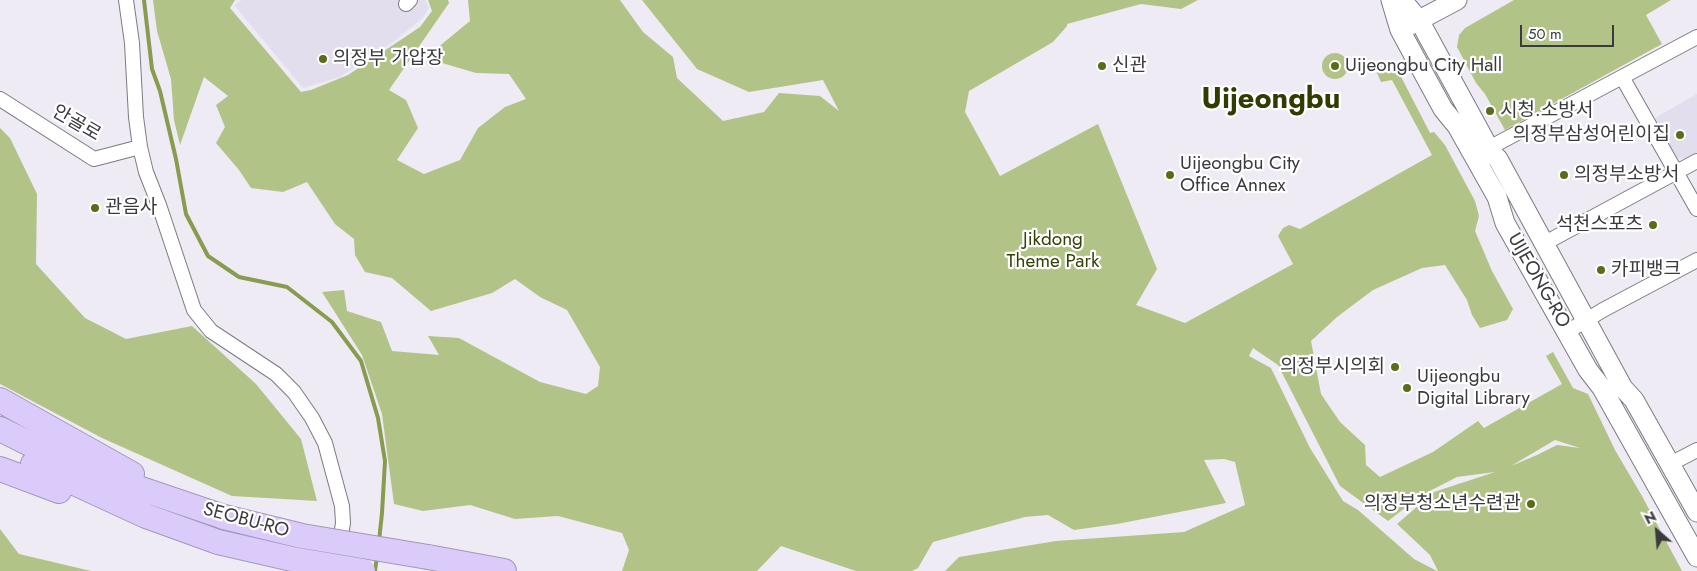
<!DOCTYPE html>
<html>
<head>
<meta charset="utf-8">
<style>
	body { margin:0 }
	#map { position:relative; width:1697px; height:571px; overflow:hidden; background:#eeebf4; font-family:Jost,sans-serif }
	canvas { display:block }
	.north { position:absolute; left:1632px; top:506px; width:50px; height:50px; -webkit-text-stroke:4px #fff; paint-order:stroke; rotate:333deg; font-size:14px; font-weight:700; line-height:20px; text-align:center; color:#3b3a3e }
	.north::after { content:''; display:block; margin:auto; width:18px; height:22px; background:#3b3a3e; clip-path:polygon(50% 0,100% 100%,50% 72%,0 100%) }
	.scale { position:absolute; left:1520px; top:25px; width:94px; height:22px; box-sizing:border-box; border:2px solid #3b3a3e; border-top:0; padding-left:6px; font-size:15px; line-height:18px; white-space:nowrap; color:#3b3a3e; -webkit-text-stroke:4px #fff; paint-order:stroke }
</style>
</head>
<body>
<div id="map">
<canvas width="1697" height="571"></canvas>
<div class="north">N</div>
<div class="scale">50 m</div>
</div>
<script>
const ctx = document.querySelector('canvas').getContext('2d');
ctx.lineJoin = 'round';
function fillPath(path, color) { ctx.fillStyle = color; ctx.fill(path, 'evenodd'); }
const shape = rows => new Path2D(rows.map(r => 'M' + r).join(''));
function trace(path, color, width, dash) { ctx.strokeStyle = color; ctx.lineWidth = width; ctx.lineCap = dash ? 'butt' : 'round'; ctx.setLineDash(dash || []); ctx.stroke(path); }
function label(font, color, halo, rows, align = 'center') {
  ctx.font = font + ' Jost,"Noto Sans KR",sans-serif'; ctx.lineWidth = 4.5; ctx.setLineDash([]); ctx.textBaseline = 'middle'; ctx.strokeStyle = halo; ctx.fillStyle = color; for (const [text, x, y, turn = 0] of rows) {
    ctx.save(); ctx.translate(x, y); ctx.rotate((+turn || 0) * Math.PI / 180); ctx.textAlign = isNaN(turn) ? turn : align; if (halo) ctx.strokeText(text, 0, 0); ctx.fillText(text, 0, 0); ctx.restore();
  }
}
fillPath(shape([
	[242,0,425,0,429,8,423,18,393,42,340,77,303,88,234,5],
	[1697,94,1697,152,1684,159,1677,158,1655,118]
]), '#e2deed');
fillPath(shape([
	[153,0,235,0,230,8,301,92,311,90,348,75,420,27,432,11,428,0,448,0,449,3,389,90,406,100,418,128,397,160,424,174,460,160,478,128,505,107,526,99,509,74,476,73,425,58,470,21,468,0,620,0,643,32,673,57,677,78,723,121,764,112,779,93,820,96,839,111,823,80,749,92,697,69,642,0,1198,0,1181,9,1141,4,1067,24,1067,26,1053,42,969,91,965,112,1000,176,1098,124,1157,269,1136,305,1185,323,1293,264,1278,236,1283,228,1289,225,1300,229,1432,155,1392,80,1381,82,1377,73,1377,68,1382,63,1391,63,1396,67,1430,133,1434,132,1445,145,1475,201,1479,216,1475,231,1492,271,1513,309,1507,320,1480,328,1472,315,1467,300,1445,265,1422,268,1373,290,1337,317,1311,341,1321,394,1340,422,1365,445,1366,465,1380,477,1433,452,1478,421,1484,428,1562,384,1546,356,1553,352,1573,388,1588,394,1615,450,1642,496,1682,571,1438,571,1430,555,1397,524,1434,492,1495,472,1457,477,1422,495,1388,521,1340,486,1278,365,1253,348,1249,356,1271,368,1310,448,1343,501,1358,510,1414,559,1437,571,945,571,959,557,1056,541,1184,532,1245,505,1235,462,1224,459,1204,460,1226,503,1117,524,1074,530,1048,515,1025,517,933,542,918,568,912,571,856,571,781,546,757,571,622,571,629,550,622,533,558,516,515,519,470,505,423,511,394,504,382,414,362,355,322,292,344,290,347,311,381,322,392,351,439,355,428,336,459,338,540,382,586,394,598,386,600,367,567,310,540,297,515,279,492,293,431,311,392,278,365,272,355,255,354,239,335,224,307,182,283,192,251,188,239,170,216,143,225,127,216,105,228,96,204,77,180,145,174,120,171,79,157,31],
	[1555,440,1580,448,1557,445,1537,455,1511,466],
	[1514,0,1671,0,1646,15,1662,44,1505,130,1485,94,1476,83,1457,47,1459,35,1465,28],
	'1322 66a13 13 0 1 1 26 0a13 13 0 1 1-26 0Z',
	[0,128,10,138,37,194,36,264,85,318,126,339,192,326,256,384,301,439,317,501,232,496,102,438,0,384],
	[0,529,19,554,91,571,0,571]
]), '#b2c388');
trace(shape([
	[144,0,152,69,160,91,176,159,186,214,208,256,239,277,287,287,332,322,361,361,378,418,385,461,382,513,379,541],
	[375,571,377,556]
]), '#879c4e', 4);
const street = shape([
	[126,0,132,43,136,117,140,147,146,172,159,205,194,310,211,331,276,374,294,392,312,418,325,443,342,506,343,523,339,548],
	[406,4,410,0],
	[1622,77,1697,209],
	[0,99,94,159,140,147],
	[1489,148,1697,37],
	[1545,243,1697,161],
	[1567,332,1603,310,1697,260],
	[1670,464,1697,450]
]);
const secondary = shape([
	[1391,0,1400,30,1443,109,1457,126,1497,197,1505,223,1588,370,1602,388,1697,557],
	[1402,0,1419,20,1491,152,1498,159,1623,388,1634,400,1697,512],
	[1408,26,1457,0]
]);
const highway = shape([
	[0,400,132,474],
	[0,429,64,461,115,480,224,517],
	[33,464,146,516,218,542],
	[0,469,59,491],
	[428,557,504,571]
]);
trace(street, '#7c7a81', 16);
trace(secondary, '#7c7a81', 21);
trace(highway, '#a298b9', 26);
trace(street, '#fff', 14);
trace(secondary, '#fff', 19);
trace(highway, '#dacbfb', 24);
const highwayBridge = shape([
	[224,517,302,536,428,557],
	[218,542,292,559,363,571]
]);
trace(highwayBridge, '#a298b9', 26, []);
trace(highwayBridge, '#dacbfb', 24);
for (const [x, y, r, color] of [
	[323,59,5,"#596c1a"],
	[1102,66,5,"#596c1a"],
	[1335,66,5,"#596c1a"],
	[1490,111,5,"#596c1a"],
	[1680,135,5,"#596c1a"],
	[1170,175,5,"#596c1a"],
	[1564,175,5,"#596c1a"],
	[95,208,5,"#596c1a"],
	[1653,225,5,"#596c1a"],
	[1601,270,5,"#596c1a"],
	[1395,367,5,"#596c1a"],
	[1407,388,5,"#596c1a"],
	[1531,504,5,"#596c1a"]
]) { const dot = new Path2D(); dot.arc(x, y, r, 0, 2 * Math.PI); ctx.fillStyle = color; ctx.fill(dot); trace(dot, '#fff', 2); }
label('19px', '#3b3a3e', '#fff', [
	["의정부 가압장",333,59],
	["신관",1112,66],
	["Uijeongbu City Hall",1345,66],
	["시청.소방서",1500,111],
	["의정부삼성어린이집",1670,135,"right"],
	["Uijeongbu City",1180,164],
	["Office Annex",1180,186],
	["의정부소방서",1574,175],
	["관음사",105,208],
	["석천스포츠",1643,225,"right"],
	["카피뱅크",1611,270],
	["의정부시의회",1385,367,"right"],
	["Uijeongbu",1417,377],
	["Digital Library",1417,399],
	["의정부청소년수련관",1521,504,"right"]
], 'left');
label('19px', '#3b3a3e', '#fff', [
	["안골로",76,124,30],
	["UIJEONG-RO",1538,281,60],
	["SEOBU-RO",246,521,15]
]);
label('19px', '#354205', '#fff', [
	["Jikdong",1053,240],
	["Theme Park",1053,262]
]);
label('bold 29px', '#303c01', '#fff', [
	["Uijeongbu",1271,101]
]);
</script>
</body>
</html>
